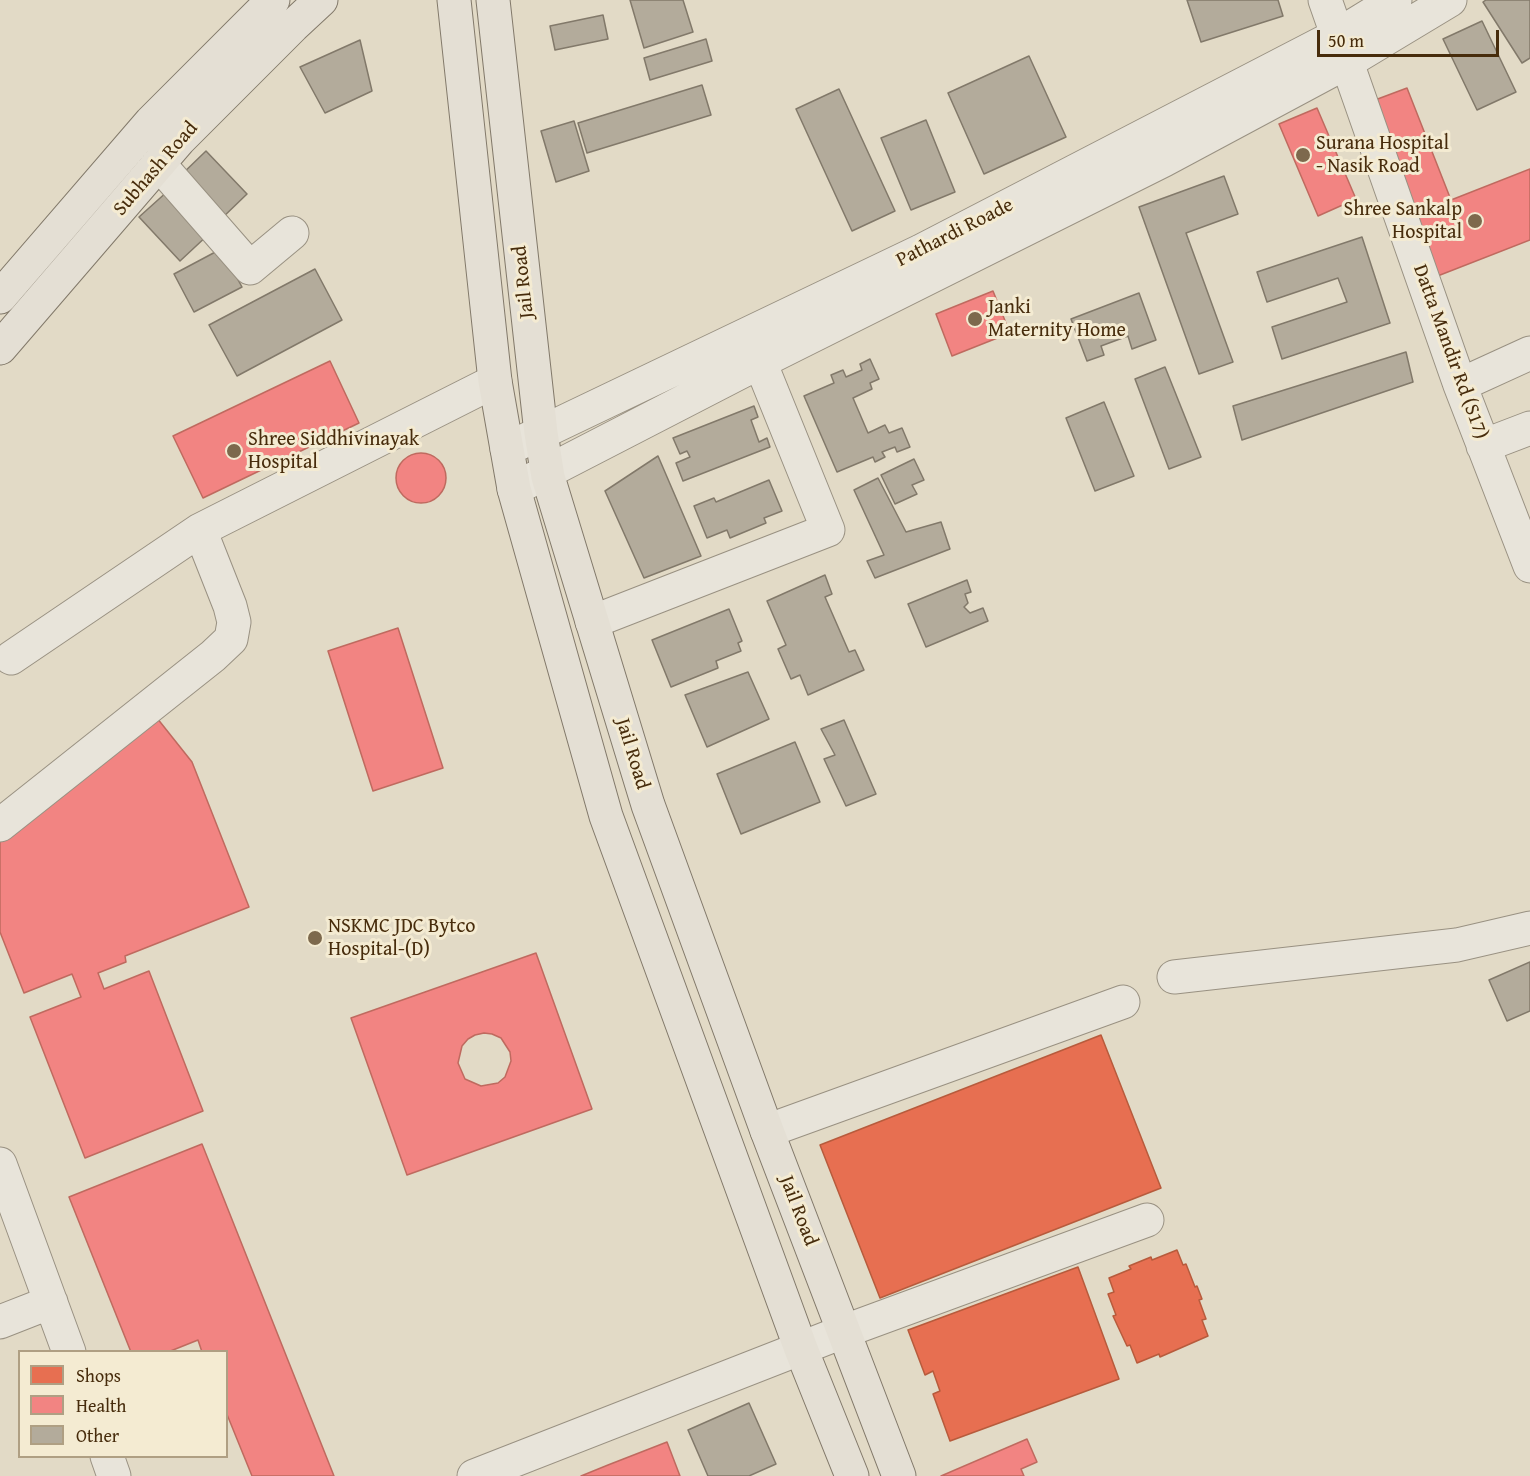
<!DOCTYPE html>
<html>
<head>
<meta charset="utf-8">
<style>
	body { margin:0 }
	#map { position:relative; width:1530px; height:1476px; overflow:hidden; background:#e2dac6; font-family:"Gentium Book Plus",serif }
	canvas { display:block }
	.legend { position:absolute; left:18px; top:1350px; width:210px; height:108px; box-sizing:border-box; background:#f4ebd2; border:2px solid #af9f83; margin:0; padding:8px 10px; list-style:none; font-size:18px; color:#472c0c }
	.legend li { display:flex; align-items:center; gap:12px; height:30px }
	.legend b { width:30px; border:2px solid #af9f83 }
	.scale { position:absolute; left:1317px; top:30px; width:182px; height:27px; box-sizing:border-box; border:3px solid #472c0c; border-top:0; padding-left:8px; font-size:18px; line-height:21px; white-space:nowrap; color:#472c0c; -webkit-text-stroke:4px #f4ebd2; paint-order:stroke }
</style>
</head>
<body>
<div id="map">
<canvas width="1530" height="1476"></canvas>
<ul class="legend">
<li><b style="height:16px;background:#e76f51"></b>Shops</li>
<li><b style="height:16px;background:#f28482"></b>Health</li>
<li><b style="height:16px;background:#b3ab9b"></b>Other</li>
</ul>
<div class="scale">50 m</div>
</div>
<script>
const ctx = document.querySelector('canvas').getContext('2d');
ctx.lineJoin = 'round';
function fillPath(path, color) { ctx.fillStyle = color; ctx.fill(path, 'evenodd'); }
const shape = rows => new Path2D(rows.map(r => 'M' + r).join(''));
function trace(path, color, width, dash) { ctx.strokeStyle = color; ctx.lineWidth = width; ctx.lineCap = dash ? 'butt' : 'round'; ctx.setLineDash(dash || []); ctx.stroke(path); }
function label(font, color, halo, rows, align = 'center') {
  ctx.font = font + ' "Gentium Book Plus",serif'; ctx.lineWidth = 6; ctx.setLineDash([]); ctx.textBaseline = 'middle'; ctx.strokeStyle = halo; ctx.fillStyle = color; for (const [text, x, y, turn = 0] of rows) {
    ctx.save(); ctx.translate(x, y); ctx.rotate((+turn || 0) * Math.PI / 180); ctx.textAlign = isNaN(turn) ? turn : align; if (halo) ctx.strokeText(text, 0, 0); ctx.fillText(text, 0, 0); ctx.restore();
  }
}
const shops = shape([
	[1101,1035,1161,1188,880,1298,820,1145,1101,1035],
	[1177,1250,1183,1265,1186,1264,1195,1287,1197,1286,1202,1299,1199,1300,1206,1319,1202,1320,1208,1336,1160,1357,1159,1354,1137,1363,1130,1345,1127,1346,1113,1316,1116,1315,1108,1294,1114,1292,1109,1278,1131,1269,1129,1266,1151,1257,1152,1260,1177,1250],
	[1078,1267,1119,1379,950,1441,933,1394,940,1391,933,1371,925,1375,908,1330,1078,1267]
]);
fillPath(shops, '#e76f51');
trace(shops, '#b75b3c', 1.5);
const health = shape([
	[1407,88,1451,200,1530,169,1530,240,1435,277,1367,103,1407,88],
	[1317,108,1356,199,1318,216,1279,124,1317,108],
	[993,291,1010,333,952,356,936,314,993,291],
	[330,361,359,423,203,498,173,436,330,361],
	'396 478a25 25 0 1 1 50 0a25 25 0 1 1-50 0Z',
	[398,628,443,768,373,791,328,651,398,628],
	[149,708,192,762,249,907,125,956,126,962,98,973,104,989,149,971,203,1111,85,1158,30,1017,81,997,72,974,24,993,0,932,0,827,149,708],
	[536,953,592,1109,407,1175,351,1018,536,953],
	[484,1033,492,1034,501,1038,510,1052,511,1061,505,1077,498,1083,481,1086,465,1079,458,1063,462,1046,468,1039,475,1035,484,1033],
	[202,1144,334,1476,252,1476,226,1412,226,1352,202,1352,198,1340,168,1352,131,1352,69,1197,202,1144],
	[1027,1439,1037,1462,1021,1469,1024,1476,941,1476,1027,1439],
	[667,1442,680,1476,581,1476,608,1465,667,1442]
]);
fillPath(health, '#f28482');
trace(health, '#bf6a5f', 1.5);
const building = shape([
	[630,0,683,0,693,32,644,48,630,0],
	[1187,0,1278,0,1283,16,1201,42,1187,0],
	[1486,0,1530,0,1530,58,1522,63,1483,2,1486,0],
	[603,15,608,39,555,50,550,26,603,15],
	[1482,21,1516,92,1477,110,1443,39,1482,21],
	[706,39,712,61,650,80,644,58,706,39],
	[360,40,372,91,325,113,300,67,360,40],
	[1029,56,1066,137,984,174,948,93,1029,56],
	[702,85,711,115,587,153,578,123,702,85],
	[839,89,895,211,852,231,796,109,839,89],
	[926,120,955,192,911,210,881,138,926,120],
	[574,121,589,171,556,182,541,131,574,121],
	[206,151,247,194,219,221,178,178,206,151],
	[1224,176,1238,214,1186,233,1233,362,1199,374,1139,207,1224,176],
	[169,190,210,233,180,261,139,217,169,190],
	[1362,237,1390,323,1282,359,1272,327,1347,302,1338,278,1267,302,1257,272,1362,237],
	[221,249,242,287,194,312,174,274,221,249],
	[315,269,342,320,237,376,209,325,315,269],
	[1139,293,1156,340,1132,349,1128,336,1101,346,1104,355,1087,361,1071,319,1139,293],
	[1406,352,1413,382,1242,440,1233,406,1406,352],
	[870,359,879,379,870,383,872,389,853,398,868,433,885,425,889,433,902,428,910,447,897,452,895,447,882,452,885,457,875,462,873,457,837,472,804,396,834,383,831,375,843,370,846,377,862,370,860,364,870,359],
	[1165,367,1201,457,1169,469,1135,379,1165,367],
	[1104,402,1134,476,1095,491,1066,418,1104,402],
	[754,406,758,417,751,420,759,442,767,438,770,447,683,481,676,463,690,457,687,451,680,454,673,438,754,406],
	[658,456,701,556,644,578,605,491,658,456],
	[914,459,924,480,912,485,917,494,895,504,881,475,914,459],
	[878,478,906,532,941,522,950,549,875,578,867,561,884,555,854,490,878,478],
	[769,480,782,511,764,518,766,523,730,538,727,530,707,538,694,506,714,498,716,502,769,480],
	[825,575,832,594,825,597,849,652,855,650,864,670,808,695,800,675,791,679,778,649,786,645,767,601,825,575],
	[967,580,971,592,965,594,968,603,964,607,970,613,983,608,988,621,926,647,908,604,967,580],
	[729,609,742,641,738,643,741,651,716,661,718,668,671,687,652,640,729,609],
	[748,672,769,719,707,747,685,695,748,672],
	[844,720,876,794,846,806,824,759,835,755,821,729,844,720],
	[795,742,820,802,741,834,717,774,795,742],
	[1530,962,1530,1011,1507,1021,1489,980,1530,962],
	[749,1403,776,1464,749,1476,708,1476,688,1430,749,1403]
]);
fillPath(building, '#b3ab9b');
trace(building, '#82796a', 1.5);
const minor = shape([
	[1325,0,1460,385,1530,566],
	[159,164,250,268,292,233],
	[1460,385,1530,353],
	[1483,446,1530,428],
	[507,449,921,251,1338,35,1395,0],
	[514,489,760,362,1164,160,1347,62,1450,0],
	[592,622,828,530,760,362],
	[11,658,200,530,495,381],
	[0,825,213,656,231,639,234,622,230,606,200,530],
	[1174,977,1457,945,1530,928],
	[767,1131,1123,1002],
	[0,1164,69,1352],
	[0,1322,51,1302],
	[107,1456,114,1476],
	[474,1476,845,1331,1147,1220]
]);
const major = shape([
	[454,0,495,381,514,489,606,816,801,1349,852,1476],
	[493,0,541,433,548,477,648,805,767,1131,899,1476],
	[0,297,151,122,273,0],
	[0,348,179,140,293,26,321,0]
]);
trace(minor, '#999182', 35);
trace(major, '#82796a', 35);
trace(minor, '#e8e4da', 33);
trace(major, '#e4dfd4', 33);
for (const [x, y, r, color] of [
	[1303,155,8,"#7d694d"],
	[1475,221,8,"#7d694d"],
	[975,319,8,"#7d694d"],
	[234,451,8,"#7d694d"],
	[315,938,8,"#7d694d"]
]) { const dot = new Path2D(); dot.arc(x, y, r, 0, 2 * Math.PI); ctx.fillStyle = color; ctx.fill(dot); trace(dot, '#f4ebd2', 2); }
label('20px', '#472c0c', '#f4ebd2', [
	["Surana Hospital",1316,144],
	["- Nasik Road",1316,167],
	["Shree Sankalp",1462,210,"right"],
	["Hospital",1462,233,"right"],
	["Janki",988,308],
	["Maternity Home",988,331],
	["Shree Siddhivinayak",248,440],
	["Hospital",248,463],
	["NSKMC JDC Bytco",328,927],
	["Hospital-(D)",328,950]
], 'left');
label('20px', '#472c0c', '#f4ebd2', [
	["Subhash Road",156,169,-49],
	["Pathardi Roade",955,233,-27],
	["Jail Road",524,282,-96],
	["Datta Mandir Rd (S17)",1450,352,70],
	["Jail Road",632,754,73],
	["Jail Road",798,1211,69]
]);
</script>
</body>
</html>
